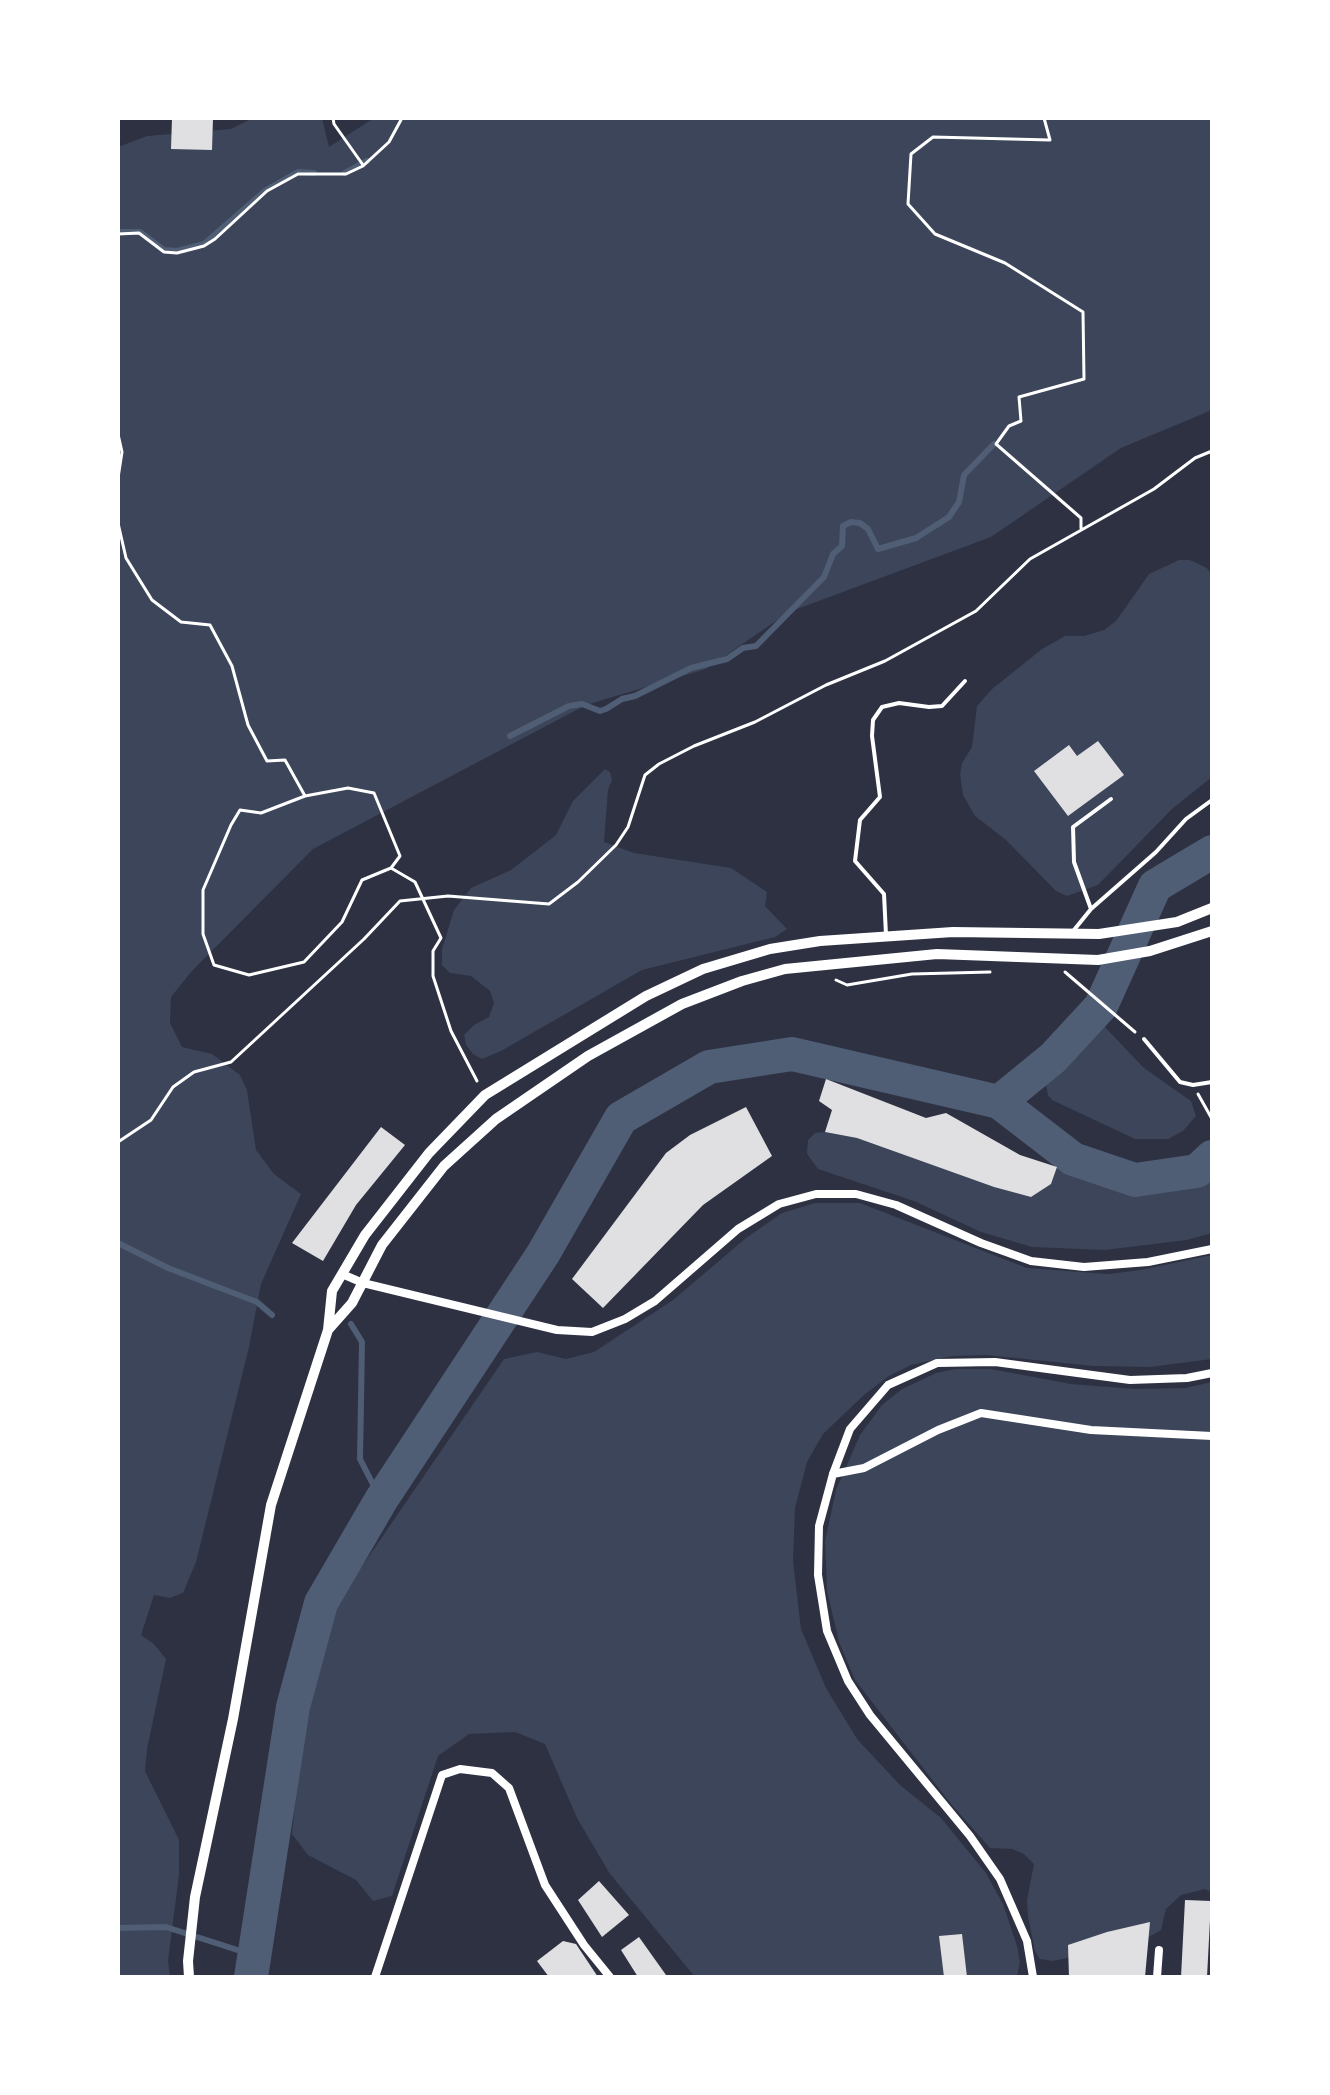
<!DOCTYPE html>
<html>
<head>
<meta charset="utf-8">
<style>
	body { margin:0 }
	#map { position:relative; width:1330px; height:2095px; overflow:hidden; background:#2d3142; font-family:"Varela Round",sans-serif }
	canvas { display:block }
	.frame { position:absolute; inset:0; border:120px solid #fff; pointer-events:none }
</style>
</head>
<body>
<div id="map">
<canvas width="1330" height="2095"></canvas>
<div class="frame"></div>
</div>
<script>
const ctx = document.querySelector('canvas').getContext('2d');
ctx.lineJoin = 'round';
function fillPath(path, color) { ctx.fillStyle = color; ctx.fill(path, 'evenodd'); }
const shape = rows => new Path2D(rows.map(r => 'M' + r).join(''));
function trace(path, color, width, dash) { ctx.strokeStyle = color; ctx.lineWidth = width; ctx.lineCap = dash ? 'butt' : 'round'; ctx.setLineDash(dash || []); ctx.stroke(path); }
fillPath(shape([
	[253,118,322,118,329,147,374,118,1212,118,1212,410,1121,448,991,537,789,612,706,669,586,705,313,849,191,972,171,997,170,1023,182,1047,212,1054,240,1075,247,1090,256,1150,274,1174,301,1194,261,1284,249,1347,196,1562,183,1593,170,1598,154,1595,141,1635,154,1644,166,1659,147,1749,145,1771,179,1840,179,1875,168,1961,170,1977,118,1977,118,147,147,136,231,129],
	[1179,560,1190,560,1207,568,1212,576,1212,777,1172,809,1098,885,1067,896,1056,891,1006,840,975,816,963,795,960,774,962,763,972,747,977,706,992,689,1042,649,1065,636,1084,636,1104,630,1116,621,1149,574],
	[605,769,610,772,612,780,608,790,604,842,634,853,731,868,767,892,765,906,787,929,775,937,642,970,501,1051,482,1059,473,1054,466,1045,464,1035,474,1025,489,1017,494,1003,490,991,471,976,450,973,442,965,442,949,454,910,471,888,511,870,556,835,573,801],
	[1096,1023,1104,1026,1144,1068,1191,1101,1196,1116,1183,1131,1168,1139,1135,1139,1052,1100,1048,1095,1045,1081,1048,1075],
	[825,1132,857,1138,994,1187,1031,1197,1051,1184,1057,1167,1079,1168,1107,1180,1163,1185,1190,1182,1212,1168,1212,1233,1187,1240,1105,1250,1032,1247,981,1232,914,1201,818,1169,807,1154,808,1140,815,1133],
	[815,1203,860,1203,1027,1268,1109,1274,1140,1270,1212,1255,1212,1359,1150,1367,1093,1366,987,1355,952,1356,911,1365,889,1376,864,1395,823,1434,807,1462,795,1508,793,1561,801,1629,826,1688,857,1739,900,1785,941,1818,986,1873,1003,1904,1017,1946,1020,1962,1017,1977,695,1977,610,1874,577,1818,545,1744,515,1732,469,1734,438,1756,392,1896,373,1901,356,1880,308,1855,292,1834,299,1762,330,1613,504,1359,537,1352,566,1359,594,1352,673,1300,746,1238,782,1213],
	[955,1369,991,1369,1071,1384,1135,1389,1185,1388,1212,1382,1212,1893,1205,1889,1181,1895,1166,1909,1161,1930,1140,1942,1053,1961,1040,1959,1035,1951,1028,1917,1027,1900,1034,1864,1024,1854,1012,1849,990,1848,951,1804,855,1680,839,1642,827,1591,825,1541,836,1490,860,1435,882,1405,902,1389,936,1373]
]), '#3c4559');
trace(shape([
	[345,173,367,161],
	[118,232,140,232,164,250,177,251,204,244,266,190,298,172,314,173],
	[510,736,569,706,582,704,600,711,606,709,622,699,635,696,691,668,727,659,743,648,756,646,824,577,833,554,842,546,843,526,851,522,860,523,868,529,878,549,916,538,949,517,959,502,964,475,994,444],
	[118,1243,168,1268,257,1302,272,1315],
	[351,1324,362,1342,360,1459,381,1500],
	[118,1928,166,1927,253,1955]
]), '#4f5d75', 6);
trace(shape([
	[999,1102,1053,1058,1101,1006,1155,886,1212,852],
	[251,1977,293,1707,321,1603,381,1500,543,1254,621,1118,709,1067,792,1054,999,1102,1073,1159,1135,1180,1197,1171,1212,1157]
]), '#4f5d75', 34);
fillPath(shape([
	[172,118,213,118,212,150,171,149],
	[1098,741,1124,775,1068,816,1034,771,1069,745,1077,756],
	[826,1079,926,1118,946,1113,1020,1155,1057,1167,1051,1184,1031,1197,994,1187,857,1138,825,1132,832,1110,819,1101],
	[746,1107,772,1156,703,1205,603,1308,572,1279,666,1153,690,1135],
	[381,1127,405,1145,356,1205,323,1261,292,1243],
	[599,1881,629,1915,602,1937,578,1900],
	[1185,1900,1211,1901,1207,1977,1181,1977],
	[1150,1922,1145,1977,1069,1977,1068,1945,1107,1932],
	[962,1934,967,1977,944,1977,939,1936],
	[639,1937,666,1975,664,1977,638,1977,621,1950],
	[563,1941,576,1944,598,1977,549,1977,537,1961]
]), '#e0e0e3');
trace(shape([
	[333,118,334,124,363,165],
	[1044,118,1050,140,933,137,911,154,908,204,935,234,1005,263,1083,312,1084,379,1019,397,1021,421,1009,426,996,444,1081,518,1081,528],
	[118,234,139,233,164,252,177,253,204,246,215,239,267,191,298,174,346,174,363,166,389,142,402,118],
	[118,434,122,452,118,478],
	[118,523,126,558,152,600,181,622,210,625,232,666,248,725,267,761,285,760,305,796],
	[391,868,400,856,374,793,348,788,305,796,261,813,240,810,231,825,203,890,203,934,214,965,249,975,304,962,342,922,362,880,391,868,415,882,441,938,433,951,433,976,451,1031,477,1081],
	[1065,972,1135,1032],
	[836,980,847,985,912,974,990,972],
	[1198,1094,1212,1119],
	[118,1142,151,1120,173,1087,194,1072,231,1062,364,939,400,901,448,896,549,904,578,882,616,845,628,827,645,775,659,764,694,746,755,722,826,685,885,661,976,611,1030,559,1154,489,1195,458,1212,451]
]), '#fff', 3);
trace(shape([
	[1091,909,1074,862,1073,827,1111,799],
	[1074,930,1091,909,1156,852,1186,819,1212,800],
	[886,935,884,894,855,861,860,820,880,797,872,736,873,720,882,707,899,703,929,707,942,706,965,681],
	[1144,1039,1180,1082,1193,1085,1212,1082]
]), '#fff', 4);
trace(shape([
	[342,1274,363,1283,557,1330,592,1332,625,1319,655,1301,738,1229,779,1204,816,1194,856,1194,896,1205,981,1243,1031,1261,1084,1267,1148,1262,1212,1249],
	[833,1474,864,1468,938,1430,981,1413,1091,1430,1212,1436],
	[375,1977,442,1775,460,1769,492,1773,509,1788,545,1885,584,1945,610,1977],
	[1033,1977,1027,1941,1000,1879,970,1836,870,1715,848,1681,827,1631,818,1575,819,1526,833,1474,850,1429,888,1385,937,1363,995,1362,1130,1380,1187,1378,1212,1373],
	[1157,1977,1159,1950]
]), '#fff', 8);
trace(shape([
	[328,1330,352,1303,382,1245,444,1166,496,1119,588,1056,682,1004,742,981,785,969,937,954,1098,960,1150,951,1212,931],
	[189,1977,188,1961,195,1897,233,1719,271,1505,328,1330,332,1291,365,1235,429,1153,485,1095,646,996,703,969,770,949,820,941,953,932,1099,934,1177,922,1212,908]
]), '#fff', 10);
</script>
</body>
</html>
